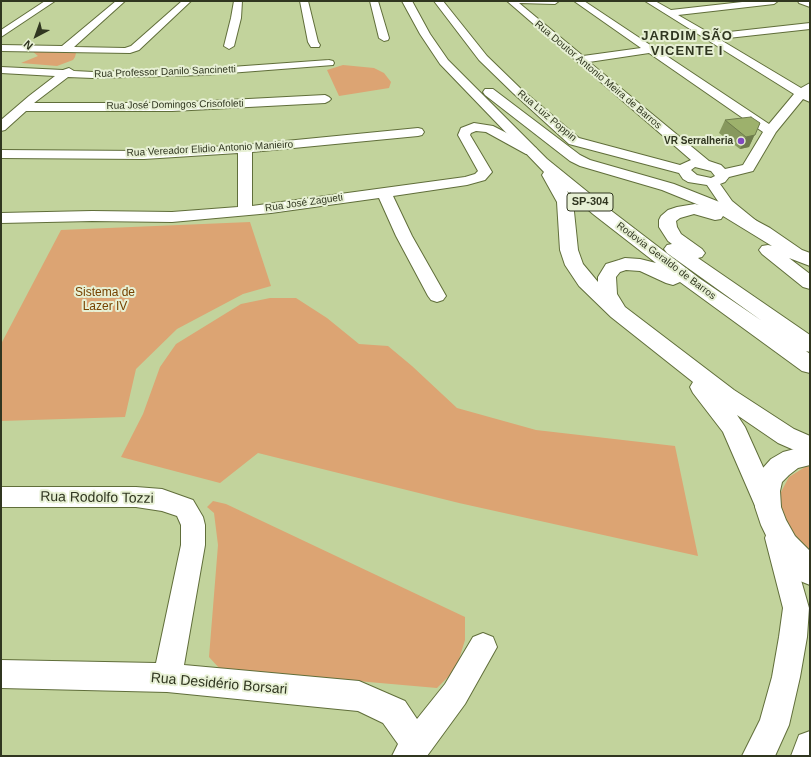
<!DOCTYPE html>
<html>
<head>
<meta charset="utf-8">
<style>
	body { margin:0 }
	#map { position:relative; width:811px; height:757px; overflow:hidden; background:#c2d39c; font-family:Arial,sans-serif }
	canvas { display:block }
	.frame { position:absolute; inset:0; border:2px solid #303620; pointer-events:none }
	.north { position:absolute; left:16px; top:16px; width:40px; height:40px; -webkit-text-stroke:3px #e7f0d4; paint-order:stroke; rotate:221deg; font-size:11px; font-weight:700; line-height:16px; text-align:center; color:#303620 }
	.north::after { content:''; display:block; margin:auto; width:14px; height:18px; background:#303620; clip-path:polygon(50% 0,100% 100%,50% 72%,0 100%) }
</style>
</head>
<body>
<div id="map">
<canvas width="811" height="757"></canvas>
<div class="frame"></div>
<div class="north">N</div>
</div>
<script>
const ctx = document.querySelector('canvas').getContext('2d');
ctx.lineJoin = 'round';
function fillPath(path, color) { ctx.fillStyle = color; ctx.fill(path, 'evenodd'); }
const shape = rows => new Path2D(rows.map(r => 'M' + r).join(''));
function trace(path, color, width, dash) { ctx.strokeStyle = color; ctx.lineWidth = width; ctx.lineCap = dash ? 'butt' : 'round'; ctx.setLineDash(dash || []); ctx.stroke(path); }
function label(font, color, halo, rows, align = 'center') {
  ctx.font = font + ' Arial,sans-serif'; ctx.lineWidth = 4; ctx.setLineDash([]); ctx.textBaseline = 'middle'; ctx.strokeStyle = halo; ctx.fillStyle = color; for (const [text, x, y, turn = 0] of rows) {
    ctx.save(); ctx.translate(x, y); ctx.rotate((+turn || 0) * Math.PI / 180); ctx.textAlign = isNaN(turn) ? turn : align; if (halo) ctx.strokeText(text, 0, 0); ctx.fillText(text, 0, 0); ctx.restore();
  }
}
fillPath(shape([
	[32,51,76,53,75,57,73,60,57,66,21,63,38,56],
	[343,65,374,68,384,73,391,82,389,88,339,96,327,70],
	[250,222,271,286,243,294,177,329,136,369,125,417,1,421,1,344,61,230],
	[270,298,296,298,327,318,359,344,388,346,412,366,457,408,536,430,675,446,698,556,459,503,258,453,220,483,121,457,143,414,160,367,176,344,241,304],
	[810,466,810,559,805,554,780,511,781,492,789,477,805,467],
	[213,501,226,504,465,617,465,640,456,669,437,688,220,669,209,657,218,545,214,513,207,507]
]), '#dca473');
const minor = shape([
	[45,1,55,1,1,37,1,30,45,1],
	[116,1,125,1,74,47,125,48,131,46,182,1,191,1,139,50,130,53,1,51,1,45,62,46,116,1],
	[234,1,242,1,241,18,234,46,229,49,224,46,231,18,234,1],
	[300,1,308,1,318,42,320,45,319,47,311,47,308,42,300,1],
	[370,1,378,1,389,38,388,40,384,41,379,38,370,1],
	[434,1,443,1,487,56,521,89,579,138,680,165,691,160,507,1,559,1,555,4,519,3,583,56,641,48,574,1,584,1,769,124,794,94,645,1,655,1,671,10,751,1,778,1,774,4,678,15,711,34,810,23,810,29,719,39,801,88,810,83,810,102,803,99,776,132,753,171,729,177,725,182,720,184,732,201,759,223,756,226,751,228,746,226,722,207,707,185,688,182,683,179,679,173,569,144,513,93,479,60,434,1],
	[649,53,763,132,743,165,725,169,721,165,709,161,589,62,649,53],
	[695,167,711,171,715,176,711,178,697,175,691,170,695,167],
	[798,1,810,1,810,7,799,3,798,1],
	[329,60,333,61,334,63,333,65,203,75,93,78,68,77,34,103,172,103,325,95,329,97,331,99,329,101,325,103,172,111,26,111,5,130,1,131,1,120,29,96,55,76,1,73,1,67,63,70,69,68,74,71,93,72,203,69,329,60],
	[474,123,493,126,536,148,538,151,536,154,526,154,486,132,476,131,471,133,470,135,492,172,485,180,467,185,393,196,412,236,446,296,443,300,437,302,431,300,428,296,396,236,379,198,271,213,172,222,92,221,1,223,1,213,92,211,172,212,238,207,238,153,144,159,1,158,1,150,144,151,245,145,418,128,422,129,424,132,422,135,418,136,252,152,252,206,465,177,475,174,478,171,458,135,461,128,474,123],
	[1,487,136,487,162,489,193,500,203,517,205,525,205,545,184,665,359,681,405,701,417,719,445,684,473,637,483,633,493,637,497,647,465,704,427,756,392,756,398,744,383,723,358,711,167,692,1,688,1,660,156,663,181,545,181,525,177,516,162,511,136,507,1,507,1,487],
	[777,526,786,530,789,538,809,608,807,637,800,677,789,725,775,756,742,756,760,720,772,677,779,637,783,608,765,538,768,530,777,526],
	[810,731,810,756,791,756,799,735,810,731]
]);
const major = shape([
	[810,445,810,465,798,468,789,475,782,482,780,491,781,507,786,520,795,536,810,551,810,585,800,581,775,554,761,525,755,507,754,491,762,469,771,459,783,452,810,445]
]);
const highway = shape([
	[402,1,412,1,430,34,448,60,547,159,605,206,699,278,762,321,667,253,664,249,667,245,672,244,668,241,659,227,659,220,661,216,668,210,677,207,695,204,699,205,662,190,580,166,570,161,485,95,483,92,485,89,493,89,580,155,590,160,674,184,727,205,770,228,802,250,810,253,810,266,789,258,810,274,810,289,803,287,762,254,759,250,762,246,768,245,772,246,723,216,721,219,715,220,694,214,680,218,676,221,677,227,681,234,702,249,705,253,702,257,698,258,810,335,810,352,806,351,810,354,810,373,802,371,680,282,673,285,666,283,640,271,626,270,620,272,616,277,617,294,625,307,734,390,794,429,810,436,810,457,778,443,737,415,745,427,781,507,777,515,768,519,759,515,723,432,693,393,690,387,693,382,611,317,579,286,565,265,560,250,557,202,542,175,544,172,440,64,420,34,402,1],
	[567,191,593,214,656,263,640,259,625,258,619,260,606,264,598,277,598,282,583,264,578,250,573,202,567,191]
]);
trace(minor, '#606e3a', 2);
trace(major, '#606e3a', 2);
trace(highway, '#606e3a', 2);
fillPath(minor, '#fff');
fillPath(major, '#fff');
fillPath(highway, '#fff');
fillPath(shape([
	[725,120,760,123,749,147,740,149,719,133]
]), '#87985d');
fillPath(shape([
	[760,123,749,147,740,149,746,137]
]), '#6e7c4c');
const building = shape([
	[751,117,760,123,755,135,746,137,725,120,751,117]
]);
fillPath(building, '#9db16c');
trace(building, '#6e7c4c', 1);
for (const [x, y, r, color] of [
	[741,141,4,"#8149c0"]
]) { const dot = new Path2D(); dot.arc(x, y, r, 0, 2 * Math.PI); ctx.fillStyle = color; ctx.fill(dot); trace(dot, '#e7f0d4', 1.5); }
label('10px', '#303620', '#e7f0d4', [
	["Rua Professor Danilo Sancinetti",165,72,-2],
	["Rua Doutor Antonio Meira de Barros",598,75,40],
	["Rua José Domingos Crisofoleti",175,105,-1],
	["Rua Luiz Poppin",547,116,40],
	["Rua Vereador Elidio Antonio Manieiro",210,149,-3],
	["Rua José Zagueti",304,203,-8],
	["Rodovia Geraldo de Barros",666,261,37]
]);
label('bold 10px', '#303620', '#e7f0d4', [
	["VR Serralheria",733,141]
], 'right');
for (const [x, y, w] of [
	[590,202,46]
]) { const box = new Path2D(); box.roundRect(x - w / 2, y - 9, w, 18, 3); ctx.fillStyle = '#e7f0d4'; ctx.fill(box); trace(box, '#303620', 1); }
label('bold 11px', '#303620', null, [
	["SP-304",590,202]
]);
label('12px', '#764201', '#e7f0d4', [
	["Sistema de",105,293],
	["Lazer IV",105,307]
]);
ctx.letterSpacing = '1px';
label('bold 13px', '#303620', '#e7f0d4', [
	["JARDIM SÃO",687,36],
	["VICENTE I",687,51]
]);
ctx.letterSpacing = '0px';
label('14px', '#303620', '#e7f0d4', [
	["Rua Rodolfo Tozzi",97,498,1],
	["Rua Desidério Borsari",219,684,5]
]);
</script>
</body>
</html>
